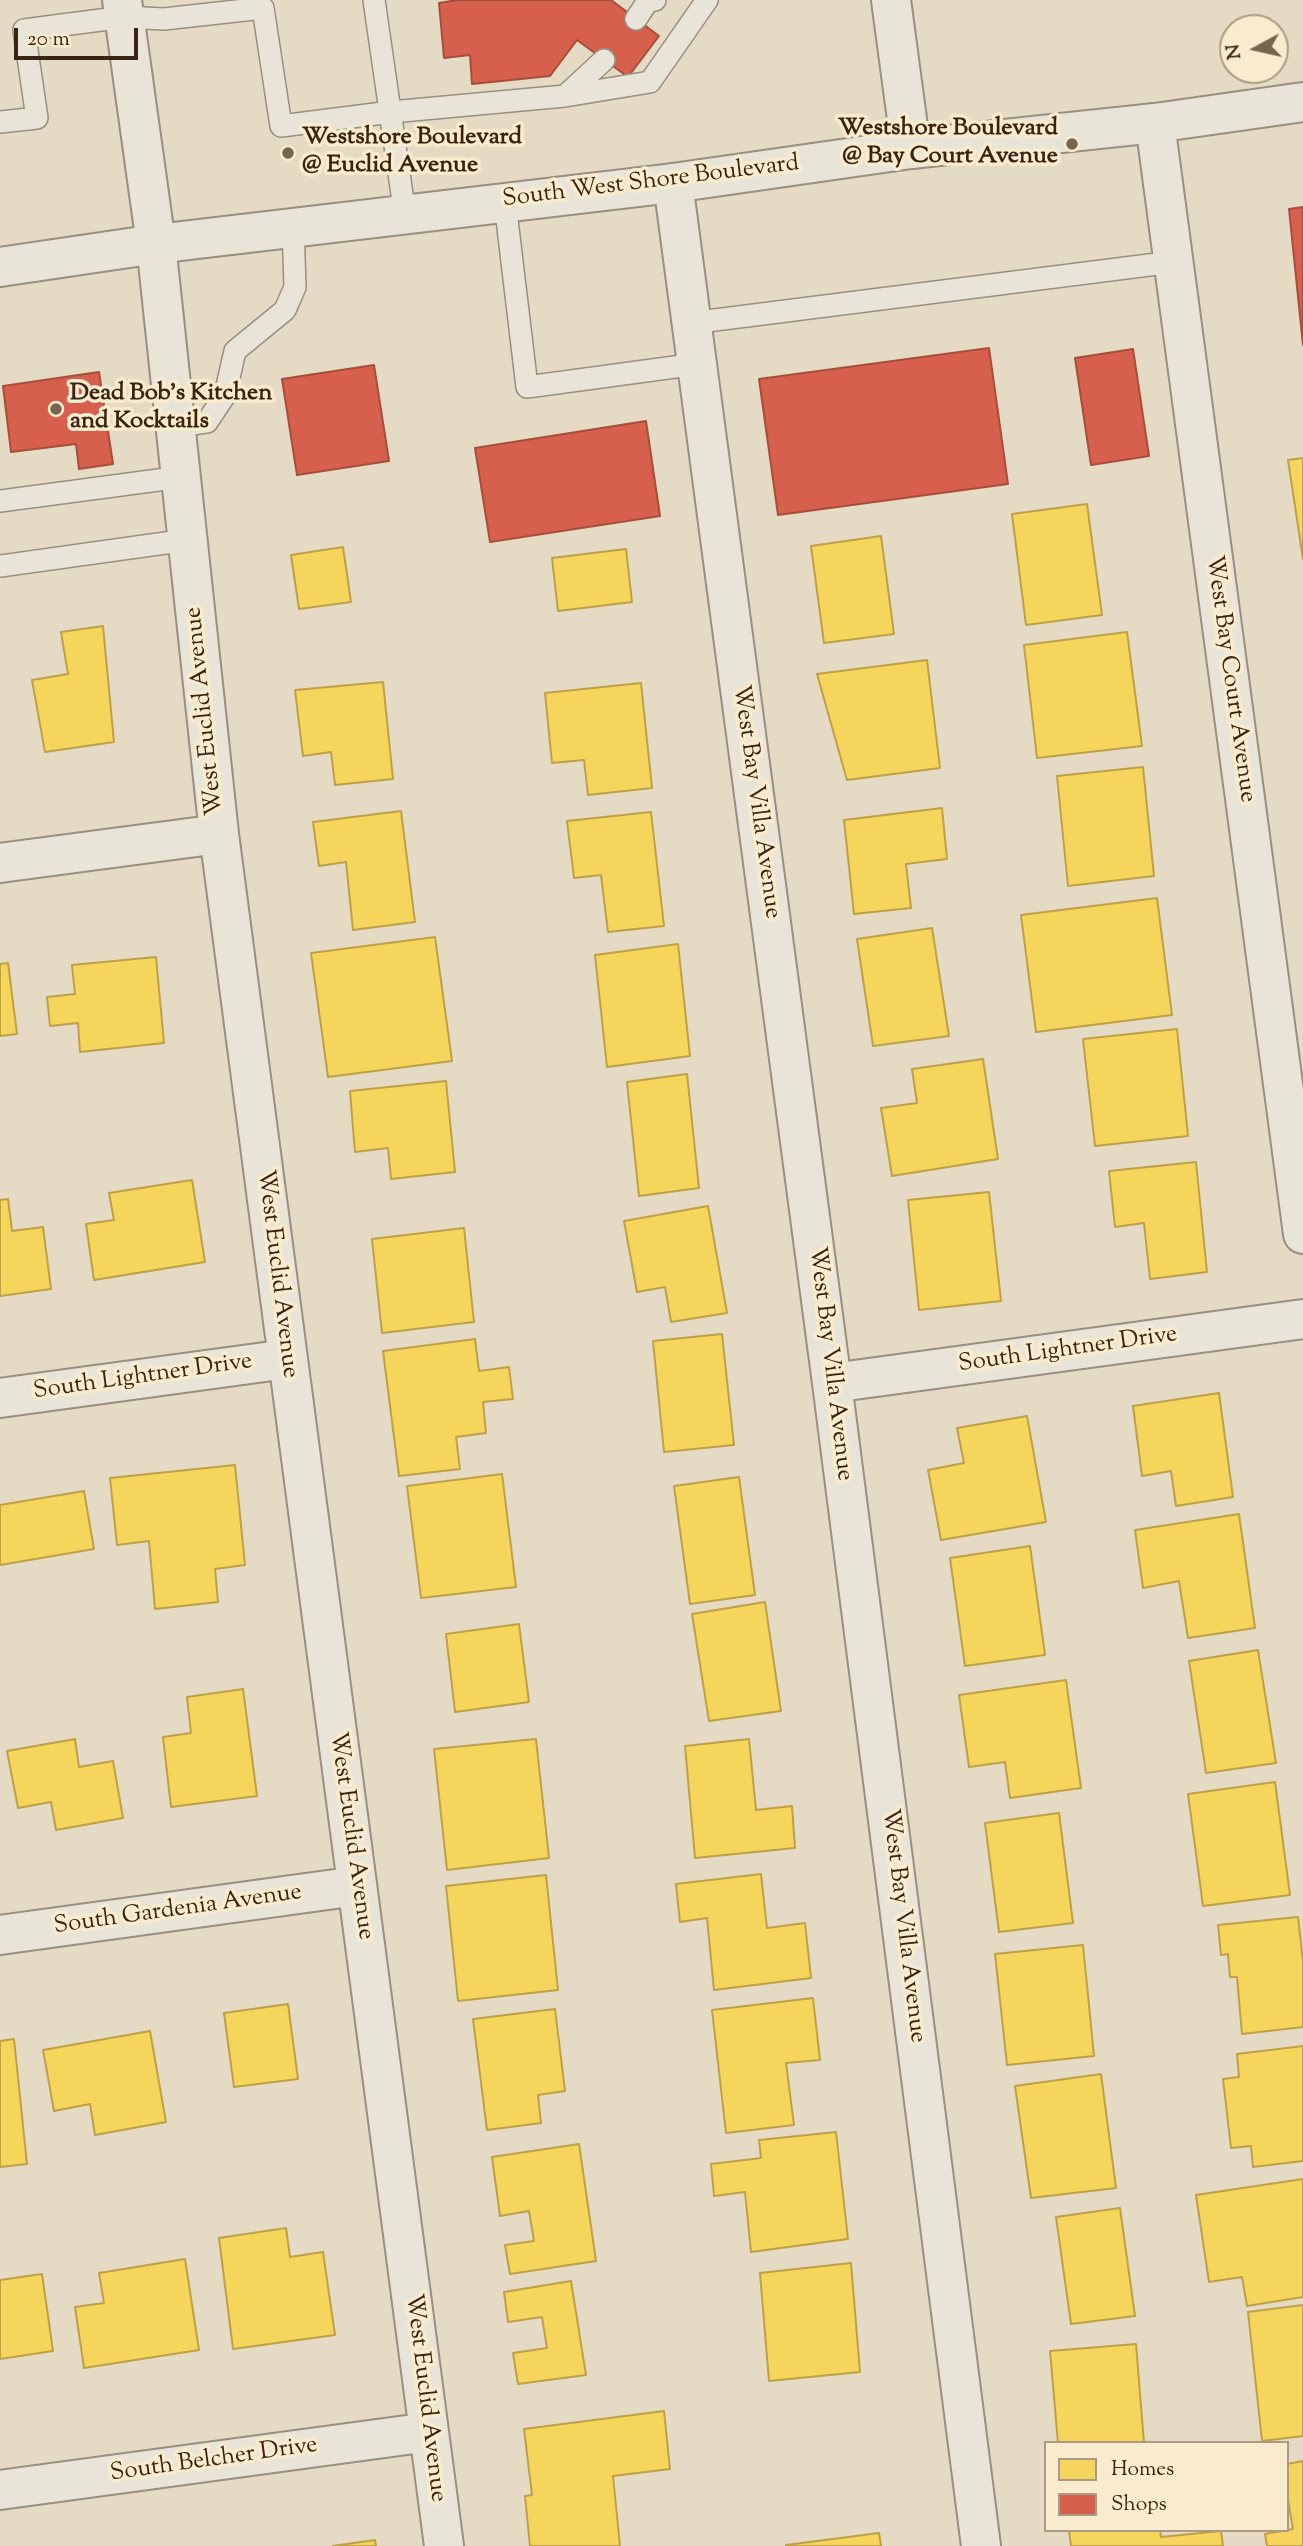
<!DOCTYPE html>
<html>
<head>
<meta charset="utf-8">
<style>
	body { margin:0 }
	#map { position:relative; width:1303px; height:2546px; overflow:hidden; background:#e5dac3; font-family:"Sorts Mill Goudy",serif }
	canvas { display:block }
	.legend { position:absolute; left:1044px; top:2441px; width:245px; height:91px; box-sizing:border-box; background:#f8ebce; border:2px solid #ac9b83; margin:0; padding:9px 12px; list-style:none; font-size:21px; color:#3a2312 }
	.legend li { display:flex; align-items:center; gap:14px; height:35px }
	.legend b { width:35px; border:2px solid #ac9b83 }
	.north { position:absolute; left:1219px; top:14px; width:70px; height:70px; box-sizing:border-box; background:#f8ebce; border:2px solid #ac9b83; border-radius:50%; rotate:262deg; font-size:19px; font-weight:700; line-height:28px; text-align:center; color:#3a2312 }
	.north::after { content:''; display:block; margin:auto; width:24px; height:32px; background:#766350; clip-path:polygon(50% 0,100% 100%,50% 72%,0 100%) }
	.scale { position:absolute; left:14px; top:28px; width:124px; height:32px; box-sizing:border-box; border:4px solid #3a2312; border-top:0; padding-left:9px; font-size:21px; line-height:24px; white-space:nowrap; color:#3a2312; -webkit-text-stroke:5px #f8ebce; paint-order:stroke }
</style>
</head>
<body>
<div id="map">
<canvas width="1303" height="2546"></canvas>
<ul class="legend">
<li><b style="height:19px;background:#f6d55c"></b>Homes</li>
<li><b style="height:19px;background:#d6604d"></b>Shops</li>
</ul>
<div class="north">N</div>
<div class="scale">20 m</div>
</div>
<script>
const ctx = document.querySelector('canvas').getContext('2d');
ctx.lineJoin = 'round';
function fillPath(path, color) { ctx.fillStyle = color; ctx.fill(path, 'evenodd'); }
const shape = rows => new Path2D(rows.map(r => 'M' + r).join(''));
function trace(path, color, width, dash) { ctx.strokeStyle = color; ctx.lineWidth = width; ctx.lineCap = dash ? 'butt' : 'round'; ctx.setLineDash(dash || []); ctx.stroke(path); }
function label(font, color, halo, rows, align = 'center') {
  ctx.font = font + ' "Sorts Mill Goudy",serif'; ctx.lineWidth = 7; ctx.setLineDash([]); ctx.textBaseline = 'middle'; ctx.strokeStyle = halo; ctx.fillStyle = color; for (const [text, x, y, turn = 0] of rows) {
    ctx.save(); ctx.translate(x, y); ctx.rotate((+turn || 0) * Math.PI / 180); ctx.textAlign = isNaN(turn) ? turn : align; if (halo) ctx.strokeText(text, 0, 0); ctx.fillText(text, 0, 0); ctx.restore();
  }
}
const homes = shape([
	[1303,458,1303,559,1288,460,1303,458],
	[1087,504,1102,615,1026,625,1012,514,1087,504],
	[881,536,894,634,824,643,811,546,881,536],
	[343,547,351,602,299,609,291,555,343,547],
	[626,549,632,602,558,611,552,558,626,549],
	[103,626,114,742,45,752,32,680,68,674,61,632,103,626],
	[1127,632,1142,746,1037,758,1024,645,1127,632],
	[927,660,940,768,847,780,817,674,927,660],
	[383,682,393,779,335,785,331,752,303,756,295,690,383,682],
	[641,683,652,788,588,795,584,760,552,763,545,693,641,683],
	[1143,767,1154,876,1068,886,1057,776,1143,767],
	[942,808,947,859,906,864,911,908,854,914,844,820,942,808],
	[401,811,415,922,353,930,346,862,319,866,313,822,401,811],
	[651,812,664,926,608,932,601,875,574,878,567,821,651,812],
	[1157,898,1172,1015,1036,1032,1021,915,1157,898],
	[932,928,949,1036,873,1046,857,939,932,928],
	[435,937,452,1061,328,1077,311,953,435,937],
	[678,944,690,1056,607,1067,595,955,678,944],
	[156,957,164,1043,80,1052,78,1023,50,1026,47,997,75,994,72,965,156,957],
	[8,963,17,1034,0,1036,0,964,8,963],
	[1177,1029,1188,1136,1095,1146,1083,1039,1177,1029],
	[983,1059,998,1159,892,1176,881,1108,917,1103,912,1069,983,1059],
	[687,1074,699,1188,639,1196,627,1082,687,1074],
	[446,1081,455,1172,391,1179,388,1148,355,1152,350,1091,446,1081],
	[1196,1162,1207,1272,1150,1279,1144,1223,1115,1227,1109,1171,1196,1162],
	[192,1180,205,1262,94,1280,86,1224,114,1220,109,1193,192,1180],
	[989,1192,1001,1301,919,1310,908,1200,989,1192],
	[8,1199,12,1231,43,1227,51,1289,0,1296,0,1200,8,1199],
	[708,1206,727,1313,671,1322,665,1287,637,1292,624,1221,708,1206],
	[464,1228,474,1322,382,1333,372,1239,464,1228],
	[722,1334,734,1445,664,1452,653,1341,722,1334],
	[475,1339,479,1371,509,1367,513,1399,483,1402,486,1433,456,1437,460,1469,399,1476,383,1351,475,1339],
	[1219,1393,1233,1497,1176,1506,1171,1471,1142,1476,1133,1406,1219,1393],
	[1027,1416,1046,1522,941,1540,928,1470,964,1463,957,1428,1027,1416],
	[235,1465,245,1565,215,1569,218,1602,155,1609,149,1541,117,1545,110,1478,235,1465],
	[502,1474,516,1587,421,1598,407,1486,502,1474],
	[739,1477,755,1595,690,1604,674,1486,739,1477],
	[84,1491,94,1549,0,1565,0,1505,84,1491],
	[1239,1514,1255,1628,1188,1638,1179,1581,1143,1588,1135,1530,1239,1514],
	[1030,1546,1045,1655,965,1666,950,1558,1030,1546],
	[765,1602,781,1711,709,1721,692,1614,765,1602],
	[519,1624,529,1702,455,1712,446,1634,519,1624],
	[1258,1650,1276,1763,1206,1773,1189,1661,1258,1650],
	[1066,1680,1081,1788,1010,1798,1005,1762,969,1767,959,1695,1066,1680],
	[243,1689,257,1796,171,1807,163,1737,191,1733,187,1697,243,1689],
	[75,1739,79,1767,113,1761,123,1818,56,1830,51,1802,18,1808,7,1751,75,1739],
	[536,1739,549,1858,447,1870,434,1749,536,1739],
	[749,1739,756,1810,792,1806,795,1848,695,1858,685,1746,749,1739],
	[1275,1782,1290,1895,1203,1906,1188,1794,1275,1782],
	[1059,1813,1073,1923,999,1932,985,1823,1059,1813],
	[761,1874,767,1928,805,1923,811,1978,714,1990,707,1918,680,1922,676,1884,761,1874],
	[546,1875,558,1990,458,2001,446,1886,546,1875],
	[1298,1917,1303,1961,1303,2027,1242,2034,1237,1977,1230,1977,1228,1954,1221,1955,1218,1925,1298,1917],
	[1083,1945,1094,2056,1007,2065,995,1954,1083,1945],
	[813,1998,820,2060,786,2063,794,2125,726,2133,712,2010,813,1998],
	[288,2004,298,2079,234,2087,224,2013,288,2004],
	[555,2009,565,2091,538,2095,541,2123,487,2130,473,2019,555,2009],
	[150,2031,166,2122,95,2135,90,2104,54,2111,43,2050,150,2031],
	[14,2039,27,2164,0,2167,0,2041,14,2039],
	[1303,2046,1303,2161,1253,2167,1251,2146,1231,2148,1223,2079,1239,2077,1237,2054,1303,2046],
	[1101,2074,1116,2188,1031,2198,1015,2086,1101,2074],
	[836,2132,848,2239,751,2252,745,2192,714,2196,711,2164,761,2158,759,2140,836,2132],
	[579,2144,596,2261,510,2274,505,2245,534,2241,529,2211,500,2216,492,2157,579,2144],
	[1303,2179,1303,2297,1247,2306,1242,2277,1209,2282,1196,2195,1303,2179],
	[1120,2208,1135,2316,1071,2324,1056,2217,1120,2208],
	[286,2228,290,2257,323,2252,335,2335,233,2349,219,2238,286,2228],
	[185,2259,199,2350,84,2368,75,2307,104,2303,99,2273,185,2259],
	[851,2263,860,2372,769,2381,760,2273,851,2263],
	[42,2274,53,2351,0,2359,0,2280,42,2274],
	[571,2281,586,2375,518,2384,513,2353,547,2348,542,2317,508,2322,504,2292,571,2281],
	[1303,2305,1303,2436,1262,2441,1248,2312,1303,2305],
	[1136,2344,1144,2443,1058,2443,1050,2351,1136,2344],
	[664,2411,670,2469,613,2476,620,2546,530,2546,525,2496,532,2495,524,2429,664,2411],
	[1303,2461,1303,2546,1267,2546,1265,2534,1293,2529,1287,2494,1287,2464,1303,2461],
	[1069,2530,1160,2530,1161,2537,1221,2531,1223,2546,1071,2546,1069,2530],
	[879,2533,881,2546,786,2546,786,2545,879,2533],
	[375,2540,376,2546,333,2546,375,2540]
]);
fillPath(homes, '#f6d55c');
trace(homes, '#bea046', 2);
const shops = shape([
	[457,0,611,0,659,36,628,77,577,40,550,76,472,84,470,55,444,58,439,3,457,0],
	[1303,207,1303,345,1289,209,1303,207],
	[989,348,1008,484,778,515,759,379,989,348],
	[1133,349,1149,456,1091,465,1075,358,1133,349],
	[374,365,389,461,297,475,282,379,374,365],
	[99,372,113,464,79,469,76,444,11,452,3,386,99,372],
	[646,421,660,516,490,542,475,448,646,421]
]);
fillPath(shops, '#d6604d');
trace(shops, '#a74e3b', 2);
const service = shape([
	[374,0,405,215],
	[636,19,648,1,655,0],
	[565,96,650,82,707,0],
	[0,122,37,118,24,30,124,17,164,19,263,8,281,126,391,112,565,96,604,60],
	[505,203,527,387,697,364],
	[691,323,1173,262],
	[175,427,207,422,225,395,235,351,285,310,295,287,293,228],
	[0,501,181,477],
	[0,566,187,540]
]);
const minor = shape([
	[891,0,911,149],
	[1155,123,1303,1234],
	[673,183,832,1383,981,2546],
	[156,244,219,834,444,2546],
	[0,863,219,834],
	[832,1383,1303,1319],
	[0,1398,287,1359],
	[0,1935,357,1886],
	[0,2490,429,2432]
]);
const tertiary = shape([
	[122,0,156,244],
	[0,267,156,244,673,183,911,149,1155,123,1303,102]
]);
trace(service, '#988f80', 24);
trace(minor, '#988f80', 42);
trace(tertiary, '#988f80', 42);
trace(service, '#e9e4d8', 21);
trace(minor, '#e9e4d8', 38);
trace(tertiary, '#e9e4d8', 38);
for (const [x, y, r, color] of [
	[1072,144,7,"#766350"],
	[288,153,7,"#766350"],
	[56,409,7,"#766350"]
]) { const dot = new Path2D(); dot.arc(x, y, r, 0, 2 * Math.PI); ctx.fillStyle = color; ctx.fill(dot); trace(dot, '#f8ebce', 2.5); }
label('bold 24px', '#3a2312', '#f8ebce', [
	["Westshore Boulevard",1058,130,"right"],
	["@ Bay Court Avenue",1058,158,"right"],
	["Westshore Boulevard",302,139],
	["@ Euclid Avenue",302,167],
	["Dead Bob's Kitchen",70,395],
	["and Kocktails",70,423]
], 'left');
label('24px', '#3a2312', '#f8ebce', [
	["South West Shore Boulevard",651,183,-7],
	["West Bay Court Avenue",1229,679,82],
	["West Euclid Avenue",206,711,-96],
	["West Bay Villa Avenue",755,802,82],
	["West Euclid Avenue",276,1274,83],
	["South Lightner Drive",1068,1351,-8],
	["West Bay Villa Avenue",829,1364,83],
	["South Lightner Drive",143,1378,-8],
	["West Euclid Avenue",350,1836,82],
	["South Gardenia Avenue",178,1911,-8],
	["West Bay Villa Avenue",902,1926,83],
	["West Euclid Avenue",424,2398,83],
	["South Belcher Drive",214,2461,-8]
]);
</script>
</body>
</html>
